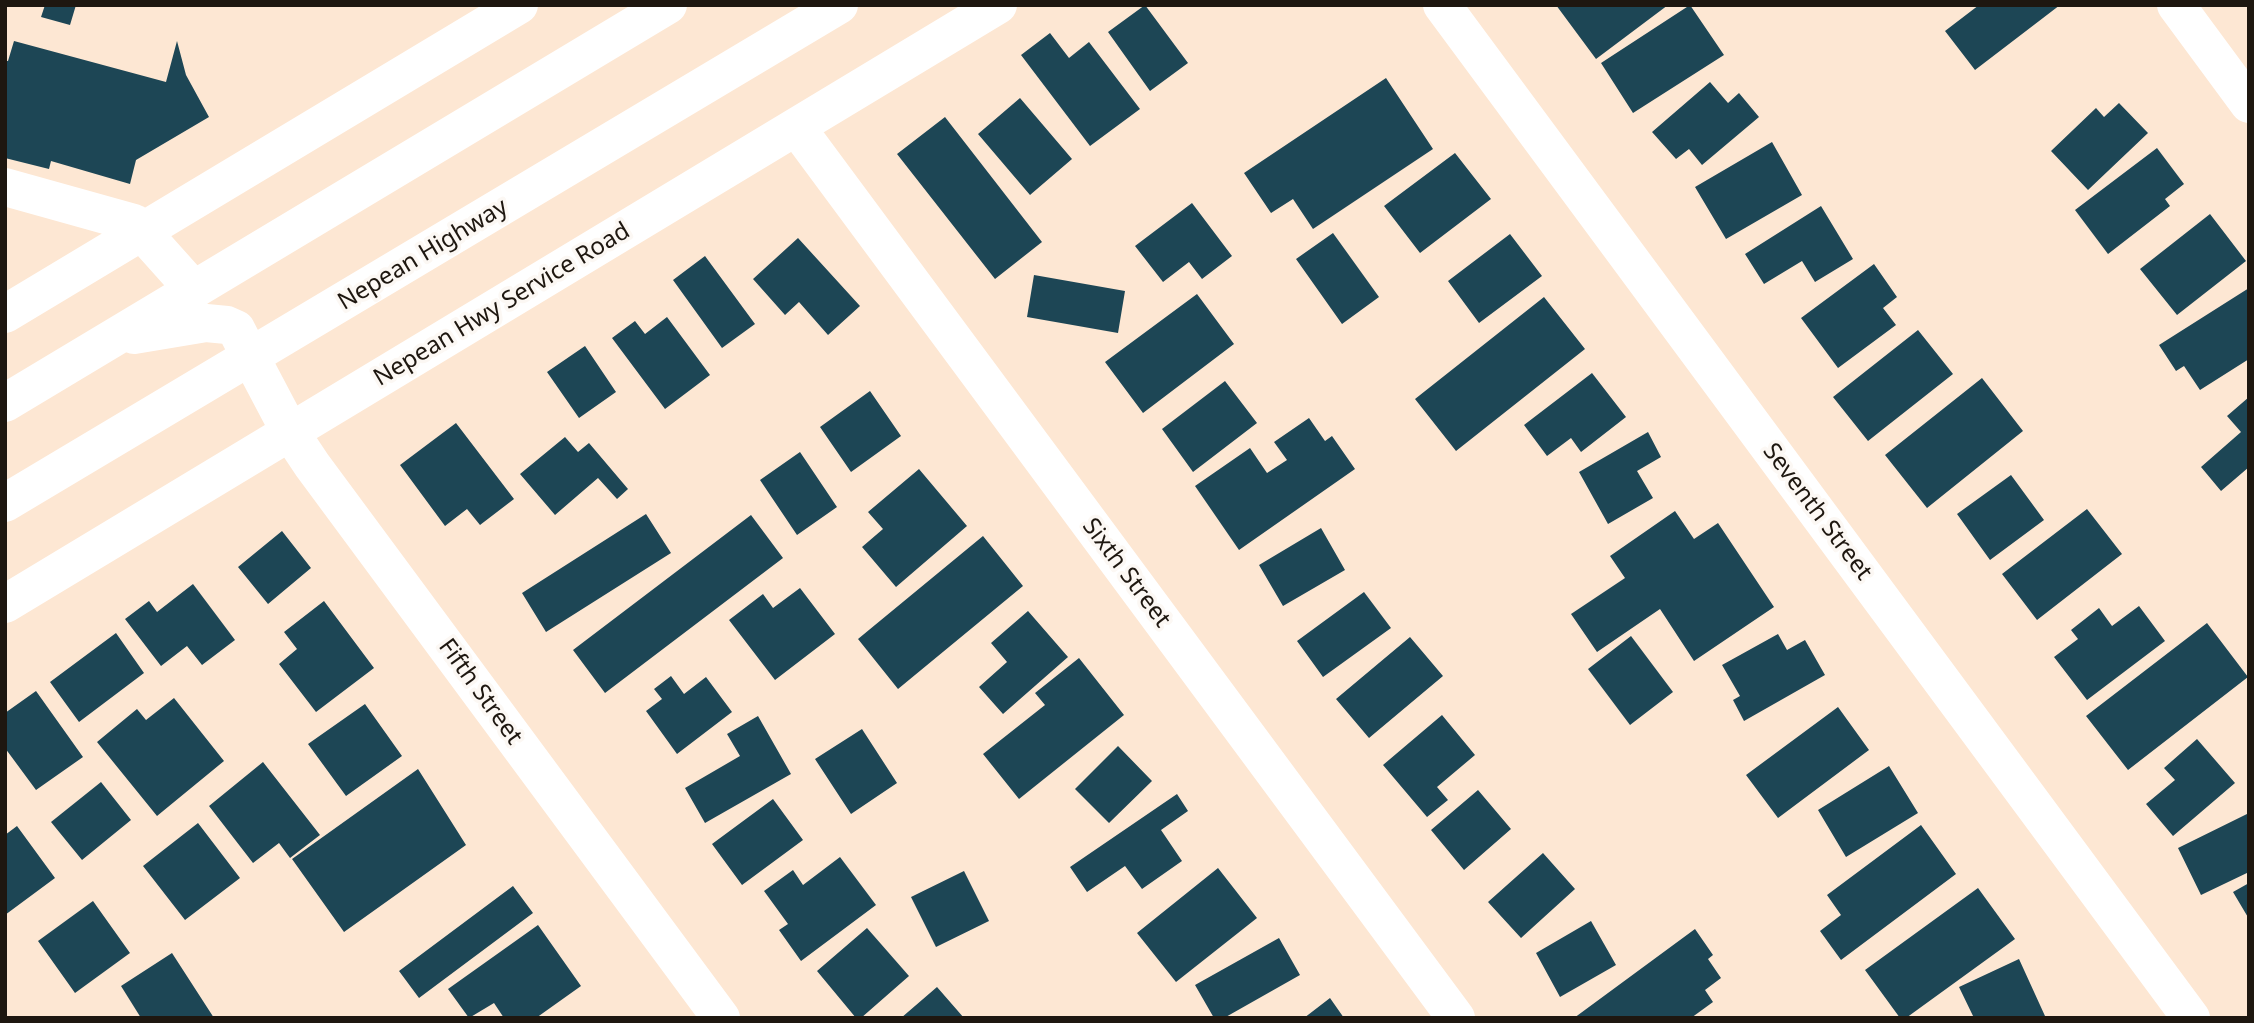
<!DOCTYPE html>
<html>
<head>
<meta charset="utf-8">
<style>
	body { margin:0 }
	#map { position:relative; width:2254px; height:1023px; overflow:hidden; background:#fde7d3; font-family:"Noto Sans",sans-serif }
	canvas { display:block }
	.frame { position:absolute; inset:0; border:7px solid #1e1710; pointer-events:none }
</style>
</head>
<body>
<div id="map">
<canvas width="2254" height="1023"></canvas>
<div class="frame"></div>
</div>
<script>
const ctx = document.querySelector('canvas').getContext('2d');
ctx.lineJoin = 'round';
function fillPath(path, color) { ctx.fillStyle = color; ctx.fill(path, 'evenodd'); }
const shape = rows => new Path2D(rows.map(r => 'M' + r).join(''));
function trace(path, color, width, dash) { ctx.strokeStyle = color; ctx.lineWidth = width; ctx.lineCap = dash ? 'butt' : 'round'; ctx.setLineDash(dash || []); ctx.stroke(path); }
function label(font, color, halo, rows, align = 'center') {
  ctx.font = font + ' "Noto Sans",sans-serif'; ctx.lineWidth = 7; ctx.setLineDash([]); ctx.textBaseline = 'middle'; ctx.strokeStyle = halo; ctx.fillStyle = color; for (const [text, x, y, turn = 0] of rows) {
    ctx.save(); ctx.translate(x, y); ctx.rotate((+turn || 0) * Math.PI / 180); ctx.textAlign = isNaN(turn) ? turn : align; if (halo) ctx.strokeText(text, 0, 0); ctx.fillText(text, 0, 0); ctx.restore();
  }
}
fillPath(shape([
	[45,5,76,5,70,25,41,17],
	[1145,5,1188,63,1150,91,1108,32],
	[1556,5,1668,5,1596,59],
	[1690,5,1724,55,1633,113,1601,63],
	[1979,5,2060,5,1975,70,1945,31],
	[1050,33,1069,58,1089,42,1140,109,1090,146,1021,55],
	[14,41,166,82,177,41,186,75,209,117,136,160,130,184,51,161,49,169,5,158,5,61,8,61],
	[1386,78,1433,149,1313,229,1293,199,1271,213,1244,173],
	[1710,82,1728,103,1739,93,1759,117,1702,165,1689,149,1676,159,1652,132],
	[1020,98,1072,159,1030,195,978,134],
	[2119,103,2148,133,2088,190,2051,151,2096,108,2104,117],
	[945,117,1042,242,995,279,897,154],
	[1772,142,1802,195,1726,239,1695,187],
	[2157,148,2184,184,2165,199,2170,206,2108,254,2075,210],
	[1455,153,1491,199,1420,253,1384,206],
	[1192,203,1232,256,1202,279,1189,262,1163,282,1135,246],
	[1821,206,1853,259,1815,282,1802,261,1764,284,1745,254],
	[2210,214,2246,261,2177,315,2140,269],
	[1333,233,1379,297,1342,324,1296,259],
	[1510,234,1542,276,1479,323,1448,281],
	[798,238,860,306,828,335,799,302,785,315,753,279],
	[705,256,755,324,722,348,673,280],
	[1874,264,1897,297,1883,308,1896,325,1838,368,1801,318],
	[1034,275,1125,291,1118,333,1027,317],
	[2249,288,2249,359,2200,390,2184,366,2176,371,2159,345],
	[1197,294,1234,344,1143,413,1105,362],
	[1544,297,1585,349,1456,451,1415,399],
	[667,317,710,375,665,409,612,338,635,321,645,334],
	[1918,330,1953,374,1868,441,1833,397],
	[585,346,616,392,579,418,547,372],
	[1592,373,1626,417,1581,452,1571,438,1547,456,1524,425],
	[1982,378,2023,431,1927,508,1885,455],
	[1225,381,1257,423,1193,472,1162,429],
	[870,391,901,436,851,472,820,427],
	[2249,397,2249,467,2221,491,2201,467,2241,432,2227,416],
	[1309,418,1325,441,1332,436,1355,469,1239,550,1195,486,1250,448,1267,473,1287,460,1274,442],
	[456,423,514,499,480,525,467,509,445,526,400,465],
	[1648,432,1661,457,1637,471,1653,498,1608,524,1579,472],
	[565,437,578,452,589,443,628,489,617,499,598,478,555,515,520,474],
	[800,452,837,507,797,535,760,480],
	[919,469,967,526,896,587,862,547,883,529,868,512],
	[2011,475,2044,520,1990,560,1957,514],
	[2087,509,2122,554,2037,620,2002,574],
	[1675,511,1694,539,1718,523,1774,607,1694,661,1660,609,1597,652,1571,614,1625,578,1610,556],
	[646,514,671,553,546,632,522,593],
	[751,515,783,558,605,693,573,650],
	[1321,528,1345,570,1283,606,1259,565],
	[282,531,311,568,268,604,238,567],
	[983,536,1023,586,898,689,858,639],
	[193,584,235,640,202,665,187,646,161,666,125,619,149,601,157,612],
	[800,588,835,634,775,680,729,620,763,594,773,608],
	[1364,592,1391,628,1323,677,1297,641],
	[324,601,374,668,316,712,279,664,297,649,284,632],
	[2139,606,2165,641,2087,700,2054,657,2078,639,2071,630,2099,608,2112,626],
	[1028,611,1068,657,1003,714,979,687,1007,662,991,643],
	[2207,623,2248,677,2128,770,2086,716],
	[116,633,144,673,79,722,50,682],
	[1778,634,1787,650,1805,640,1825,675,1744,721,1733,700,1740,696,1722,665],
	[1631,636,1673,692,1630,725,1588,669],
	[1410,637,1443,676,1369,738,1336,699],
	[1079,658,1124,715,1019,799,983,754,1045,705,1035,693],
	[671,676,684,694,706,677,732,712,677,754,646,711,662,699,654,689],
	[36,691,83,757,36,790,5,748,5,713],
	[174,698,224,761,157,816,97,742,137,709,146,720],
	[365,704,402,756,346,796,308,744],
	[1838,707,1869,750,1778,818,1746,775],
	[1442,715,1475,755,1437,787,1448,800,1427,817,1383,765],
	[758,716,791,774,705,823,685,788,740,756,727,734],
	[862,729,897,783,851,814,815,759],
	[2197,739,2235,783,2173,836,2146,804,2175,780,2164,768],
	[1118,746,1152,781,1109,823,1075,789],
	[263,762,320,835,290,858,279,843,253,863,209,806],
	[1889,766,1918,813,1846,857,1818,810],
	[418,769,466,845,344,932,292,859],
	[101,782,131,820,82,860,51,822],
	[1478,790,1511,829,1464,870,1431,830],
	[1177,794,1188,811,1161,830,1182,861,1142,889,1125,866,1087,892,1070,867],
	[773,799,803,840,742,885,712,844],
	[2249,813,2249,872,2201,895,2178,848],
	[198,823,240,878,185,920,143,866],
	[1921,825,1956,874,1841,960,1820,931,1841,915,1827,895],
	[17,826,55,878,5,915,5,835],
	[1543,853,1575,889,1521,938,1488,902],
	[840,857,876,905,801,961,779,930,788,924,764,891,793,870,803,885],
	[1218,868,1257,918,1176,982,1137,933],
	[964,871,989,921,936,947,911,897],
	[2249,883,2249,919,2233,892],
	[513,886,533,913,419,998,399,971],
	[1978,888,2015,939,1906,1018,1900,1018,1865,970],
	[93,901,130,953,75,993,38,941],
	[1591,921,1616,965,1560,997,1536,953],
	[538,925,581,986,536,1018,504,1018,494,1003,469,1018,448,989],
	[867,928,909,976,861,1018,856,1018,817,971],
	[1695,929,1713,955,1708,959,1721,978,1705,990,1713,1002,1691,1018,1574,1018],
	[1279,938,1300,975,1224,1018,1214,1018,1195,985],
	[172,953,214,1018,141,1018,121,986],
	[2019,959,2045,1016,1974,1018,1959,987],
	[937,987,964,1018,901,1018],
	[1330,998,1344,1018,1304,1018]
]), '#1d4655');
trace(shape([
	[1442,5,2191,1018],
	[2176,5,2249,104],
	[797,128,1456,1018],
	[5,187,134,223,194,290],
	[5,314,519,5],
	[251,358,290,432,312,465,721,1018],
	[5,604,998,5]
]), '#fff', 38);
trace(shape([
	[134,335,206,323,227,325,236,329,251,358],
	[5,403,668,5],
	[5,503,839,5]
]), '#fff', 38);
label('24px', '#1e1710', '#fcf8f4', [
	["Nepean Highway",423,255,-31],
	["Nepean Hwy Service Road",502,305,-31],
	["Seventh Street",1817,512,53],
	["Sixth Street",1126,573,53],
	["Fifth Street",480,692,54]
]);
</script>
</body>
</html>
